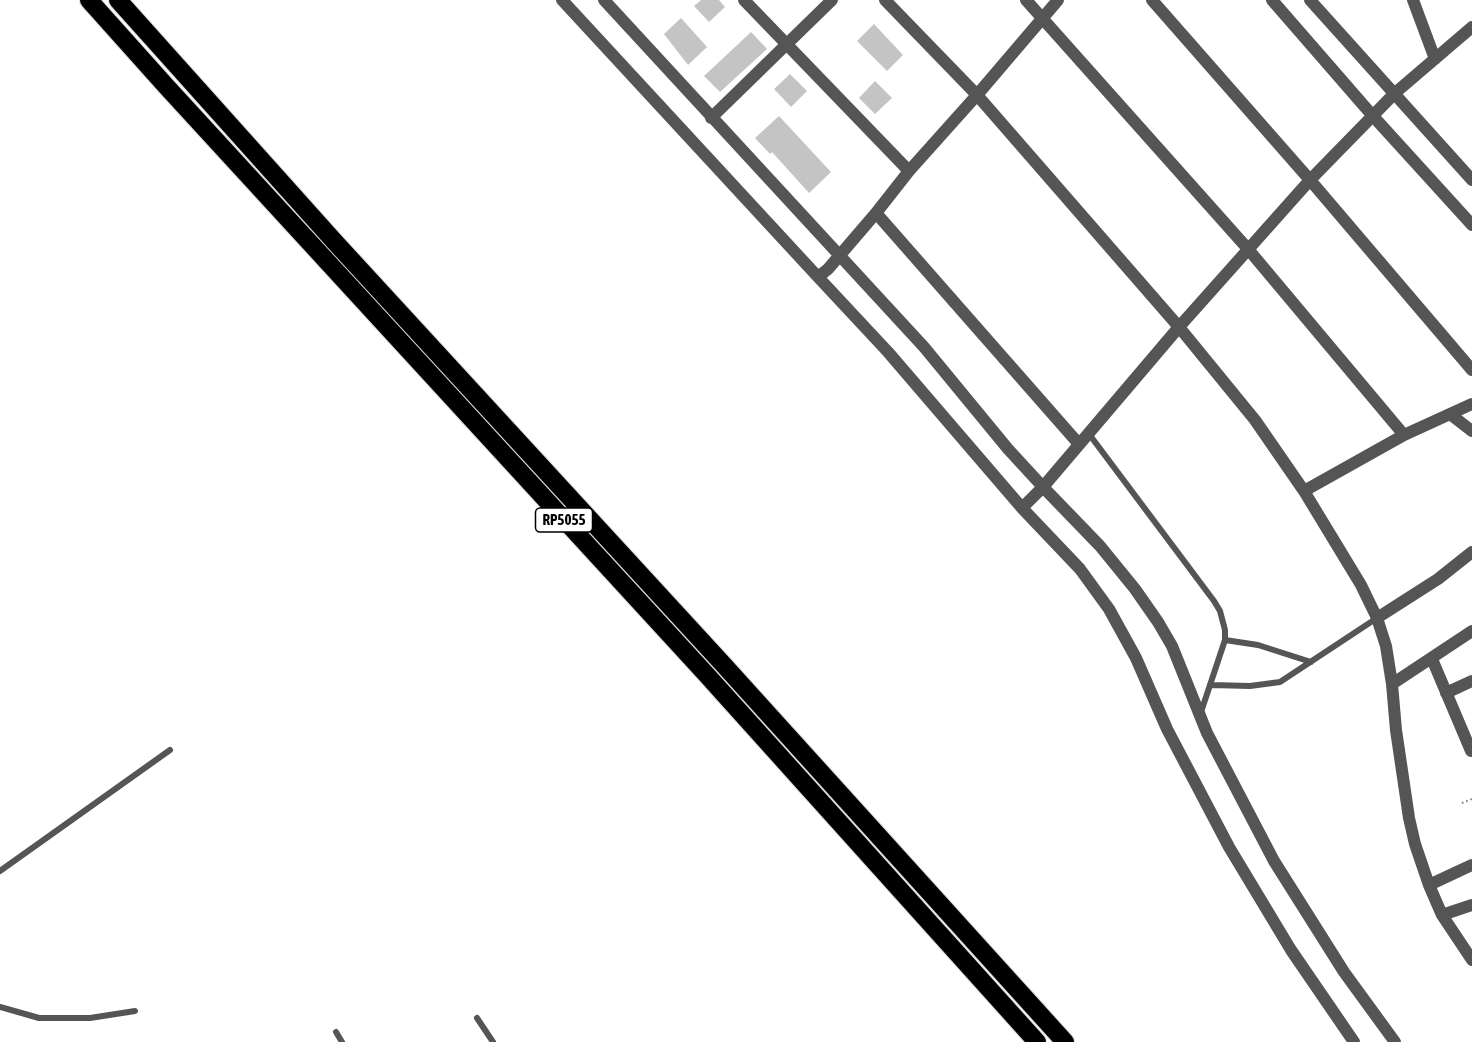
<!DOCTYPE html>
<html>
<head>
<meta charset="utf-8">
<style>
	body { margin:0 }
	canvas { display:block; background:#fff }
</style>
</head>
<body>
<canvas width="1472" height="1042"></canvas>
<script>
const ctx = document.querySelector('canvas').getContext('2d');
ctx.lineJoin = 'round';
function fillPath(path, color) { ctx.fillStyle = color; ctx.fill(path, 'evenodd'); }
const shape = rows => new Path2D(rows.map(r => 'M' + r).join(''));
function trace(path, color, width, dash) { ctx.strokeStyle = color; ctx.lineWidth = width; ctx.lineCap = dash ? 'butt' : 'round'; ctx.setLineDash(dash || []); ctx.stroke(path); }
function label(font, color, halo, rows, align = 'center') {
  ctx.font = font + ' "Asap Condensed",sans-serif'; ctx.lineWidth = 4.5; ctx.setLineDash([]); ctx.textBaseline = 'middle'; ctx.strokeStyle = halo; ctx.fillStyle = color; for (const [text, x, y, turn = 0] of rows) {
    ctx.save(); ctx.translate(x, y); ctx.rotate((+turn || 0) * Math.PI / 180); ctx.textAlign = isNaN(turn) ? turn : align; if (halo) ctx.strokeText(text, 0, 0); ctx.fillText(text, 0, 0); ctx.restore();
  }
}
fillPath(shape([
	[701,0,719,0,725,7,709,22,694,6],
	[681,18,707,47,688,65,664,34],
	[874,24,903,55,887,71,857,41],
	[751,32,767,49,720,92,704,76],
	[790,74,807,91,791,107,774,89],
	[875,81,892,98,875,114,859,98],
	[779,116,831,172,809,193,772,152,770,154,755,138]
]), '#c4c4c4');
const highway = shape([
	[89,0,166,86,705,673,1037,1042],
	[118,0,334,241,722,663,1065,1042]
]);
trace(highway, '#dbdbdb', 20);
trace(shape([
	[1462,803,1472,799]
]), '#777', 2, [1.5, 3]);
trace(shape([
	[1089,434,1214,601,1220,611,1225,630,1225,640,1200,715],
	[1225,640,1258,645,1311,662],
	[1211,685,1250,686,1280,682,1377,618],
	[0,871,170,750],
	[0,1007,39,1018,90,1018,135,1011],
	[477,1018,493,1042],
	[336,1032,342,1042]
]), '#555', 6);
trace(shape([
	[562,0,818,277,828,269,876,213,909,171,977,95,1058,0],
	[604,0,924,347,1008,449,1043,487,1179,327,1310,180,1395,93,1472,27],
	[744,0,909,171],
	[885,0,977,95,1179,327,1255,420,1304,491,1361,585,1377,618,1386,646,1392,684,1396,730,1409,818,1415,844,1429,885,1442,915,1472,960],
	[1026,0,1248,249,1404,435],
	[1152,0,1310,180,1472,370],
	[1272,0,1372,115,1472,225],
	[1310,0,1472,180],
	[1413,0,1435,59],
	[711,118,832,0],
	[876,213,1078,443],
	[818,277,888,352,1022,508],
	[1450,414,1472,431],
	[1304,491,1404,435,1472,404],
	[1377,618,1438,579,1472,552],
	[1432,659,1471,751],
	[1392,684,1472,631],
	[1446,693,1472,681],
	[1429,885,1472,865],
	[1442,915,1472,905],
	[1354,1042,1291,950,1229,847,1167,729,1136,658,1109,609,1080,569,1022,508,1043,487,1100,546,1135,589,1158,622,1172,646,1207,733,1274,861,1344,972,1395,1042]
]), '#555', 12);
trace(highway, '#000', 18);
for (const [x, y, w] of [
	[564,520,57]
]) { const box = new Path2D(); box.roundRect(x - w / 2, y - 12, w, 24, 4.5); ctx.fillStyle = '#fff'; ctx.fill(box); trace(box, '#000', 1.5); }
label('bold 15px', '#000', null, [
	["RP5055",564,520]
]);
</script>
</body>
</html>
